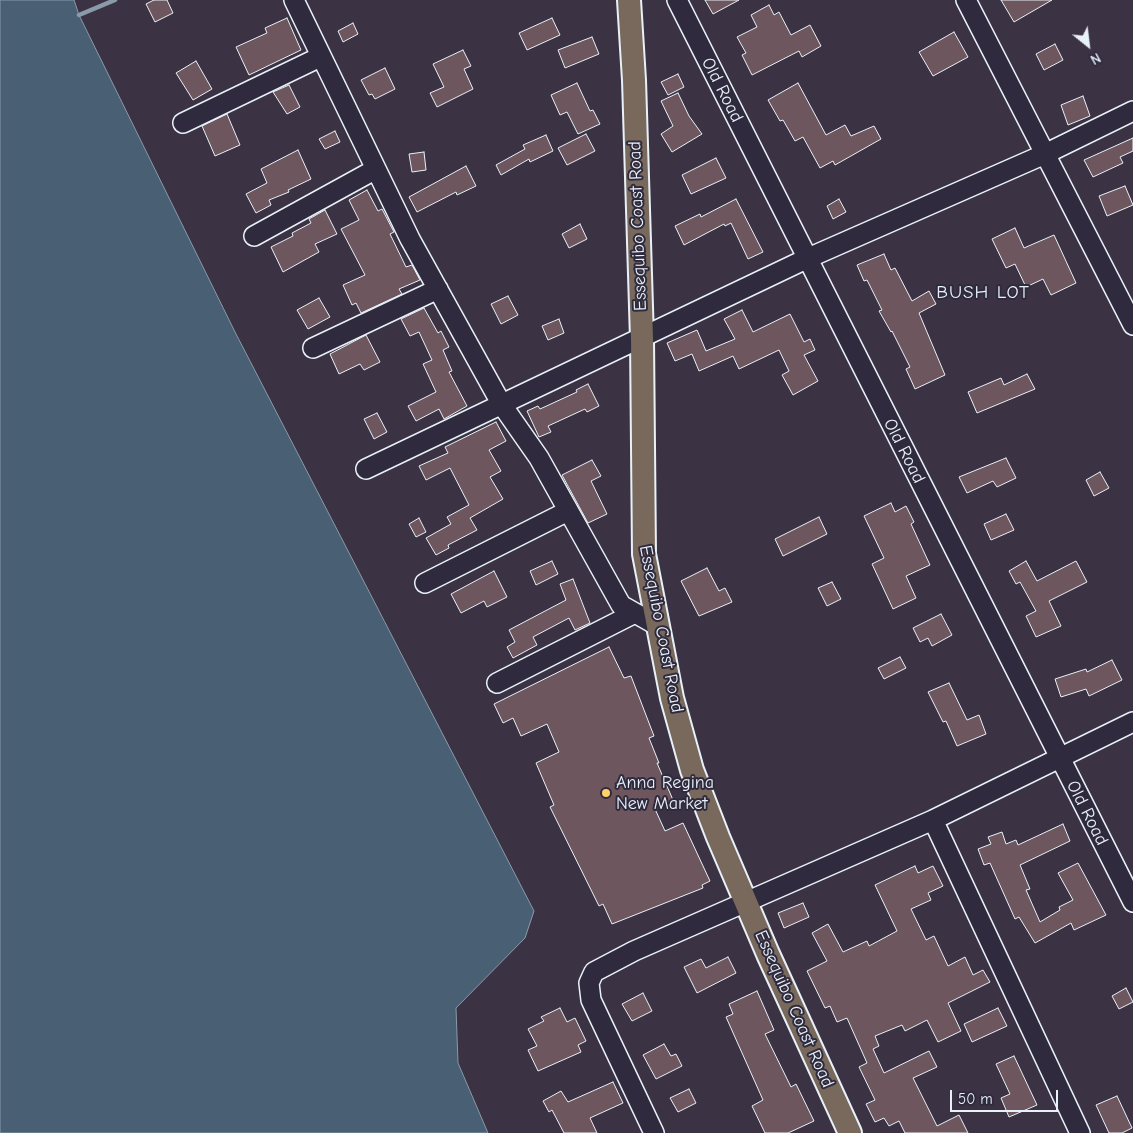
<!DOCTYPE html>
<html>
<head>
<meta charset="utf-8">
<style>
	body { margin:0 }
	#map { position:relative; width:1133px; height:1133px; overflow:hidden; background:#3b3343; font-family:"Comic Neue",sans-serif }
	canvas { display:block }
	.north { position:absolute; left:1063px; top:20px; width:50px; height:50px; -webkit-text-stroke:4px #2f2a3d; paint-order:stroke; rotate:151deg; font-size:14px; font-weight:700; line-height:20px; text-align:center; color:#e8f1f8 }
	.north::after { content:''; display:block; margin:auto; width:18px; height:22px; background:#e8f1f8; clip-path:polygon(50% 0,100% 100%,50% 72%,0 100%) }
	.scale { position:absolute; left:950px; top:1090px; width:108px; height:22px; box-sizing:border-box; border:2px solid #e8f1f8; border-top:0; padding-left:6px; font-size:15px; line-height:18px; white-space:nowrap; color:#e8f1f8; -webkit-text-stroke:4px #2f2a3d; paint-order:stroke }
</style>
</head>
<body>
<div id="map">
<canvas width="1133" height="1133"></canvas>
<div class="north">N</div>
<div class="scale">50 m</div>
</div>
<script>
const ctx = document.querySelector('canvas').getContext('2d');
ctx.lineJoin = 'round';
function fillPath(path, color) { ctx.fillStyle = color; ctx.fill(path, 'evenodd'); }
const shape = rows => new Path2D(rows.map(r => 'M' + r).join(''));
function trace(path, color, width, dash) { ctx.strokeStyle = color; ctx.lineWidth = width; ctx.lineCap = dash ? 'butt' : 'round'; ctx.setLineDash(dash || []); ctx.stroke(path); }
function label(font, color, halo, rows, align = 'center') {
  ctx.font = font + ' "Comic Neue",sans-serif'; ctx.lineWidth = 4; ctx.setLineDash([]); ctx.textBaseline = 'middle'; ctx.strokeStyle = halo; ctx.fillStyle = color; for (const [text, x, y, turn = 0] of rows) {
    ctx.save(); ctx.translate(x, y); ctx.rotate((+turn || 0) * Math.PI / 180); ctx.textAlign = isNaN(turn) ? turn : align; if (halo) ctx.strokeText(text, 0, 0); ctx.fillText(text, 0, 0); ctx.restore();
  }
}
const water = shape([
	[0,0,74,0,79,15,235,332,534,911,525,938,456,1008,458,1063,488,1133,0,1133,0,0]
]);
fillPath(water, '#496074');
trace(water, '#899aa9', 1);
trace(shape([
	[79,15,115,0]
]), '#899aa9', 4.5);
const building = shape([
	[154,0,167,0,173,13,155,22,146,4,154,0],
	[705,0,739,0,713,14,705,0],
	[1001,0,1052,0,1014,22,1001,0],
	[769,5,774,15,779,12,791,35,810,25,821,46,802,57,799,51,752,75,742,55,746,53,737,37,757,27,751,15,769,5],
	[287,18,301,50,249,75,236,47,267,33,265,28,287,18],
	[552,18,560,35,527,50,519,33,552,18],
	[353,23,358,34,343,42,338,31,353,23],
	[954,32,968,57,933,76,919,52,954,32],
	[592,37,599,54,565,68,558,50,592,37],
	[1055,44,1063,60,1044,70,1036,54,1055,44],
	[463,50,471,66,464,69,473,89,437,107,430,93,444,87,433,64,463,50],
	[196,61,212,89,193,100,176,73,196,61],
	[385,68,395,89,375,99,372,94,369,95,361,80,385,68],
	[678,74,684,87,668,95,661,82,678,74],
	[577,83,590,111,593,110,600,124,578,134,567,112,560,115,551,95,577,83],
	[798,83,826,135,845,125,851,136,874,126,881,139,835,165,833,161,820,168,803,137,795,141,783,120,780,121,768,100,798,83],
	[289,85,300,107,287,114,273,92,289,85],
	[678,93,689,116,702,134,672,152,661,134,673,126,661,101,678,93],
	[1083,96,1090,116,1068,125,1061,105,1083,96],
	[227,114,240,145,215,156,202,126,227,114],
	[335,131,340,142,325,149,319,139,335,131],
	[586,134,595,151,567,165,558,148,586,134],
	[546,135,553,151,530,162,529,159,501,175,496,165,525,149,523,145,546,135],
	[1133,138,1133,151,1120,157,1123,163,1093,177,1084,160,1133,138],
	[298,150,311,179,288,190,289,192,269,200,271,205,256,213,246,194,267,183,261,169,298,150],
	[424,152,426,170,412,172,409,154,424,152],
	[716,158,726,178,691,194,682,175,716,158],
	[466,166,476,186,457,195,456,192,417,212,409,197,466,166],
	[1125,186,1133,205,1107,216,1099,196,1125,186],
	[367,190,378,211,382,209,394,232,390,234,406,267,412,265,420,280,399,289,402,294,361,313,356,303,352,305,343,285,365,275,341,229,359,220,349,200,367,190],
	[736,199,763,252,748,259,731,223,725,226,724,224,684,245,675,226,700,214,701,217,736,199],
	[839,199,846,212,833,219,827,206,839,199],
	[325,210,337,234,315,244,319,252,283,272,271,247,293,236,292,233,311,223,309,219,325,210],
	[580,224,587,239,569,248,562,234,580,224],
	[1015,228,1024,248,1054,235,1076,283,1051,295,1043,279,1026,287,1015,264,1006,268,992,239,1015,228],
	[884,254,891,270,895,268,912,301,929,291,936,304,919,313,945,375,915,389,906,369,910,367,892,331,891,332,879,311,882,310,867,280,864,281,857,265,884,254],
	[508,296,518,315,501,324,491,304,508,296],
	[319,298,330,317,308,329,297,310,319,298],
	[424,308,438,333,441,331,449,347,443,350,452,371,449,372,467,406,444,419,439,409,416,421,408,406,436,392,423,364,432,360,419,332,410,336,401,319,424,308],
	[742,310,753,332,790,314,804,342,810,339,815,350,804,355,818,381,793,395,782,375,789,371,779,350,739,369,733,356,699,371,692,354,675,361,667,343,697,330,706,351,735,339,724,319,742,310],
	[559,319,564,333,548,340,542,326,559,319],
	[366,335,380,362,364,370,360,364,339,374,330,354,366,335],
	[1027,374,1035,389,977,413,968,392,1001,378,1004,385,1027,374],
	[588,384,599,406,587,412,585,409,548,426,551,432,539,437,527,411,538,406,540,409,577,392,576,390,588,384],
	[377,413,387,432,374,439,364,419,377,413],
	[496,422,506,441,489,450,501,471,490,477,503,499,470,518,477,530,448,545,449,548,436,555,426,538,451,524,447,517,469,505,450,468,426,480,419,466,448,453,445,447,496,422],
	[1006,458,1016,478,997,487,993,481,967,493,959,477,1006,458],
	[592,460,601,476,591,481,607,514,588,523,562,475,592,460],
	[1100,472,1109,488,1094,496,1086,480,1100,472],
	[891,503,895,512,906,506,914,522,911,524,930,565,906,576,916,598,893,609,872,564,884,558,864,516,891,503],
	[1006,514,1014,530,991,540,984,524,1006,514],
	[819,517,827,534,783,556,775,539,819,517],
	[419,518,426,532,416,537,409,524,419,518],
	[552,561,558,574,536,585,530,571,552,561],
	[1026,561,1037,581,1076,561,1087,582,1049,601,1061,626,1036,637,1026,616,1036,611,1020,582,1016,584,1009,571,1026,561],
	[707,568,719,591,725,588,732,602,699,616,681,581,707,568],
	[494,571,507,597,487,607,484,601,461,613,451,594,494,571],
	[573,579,590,623,575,630,569,618,533,637,537,645,513,658,507,647,515,642,509,630,566,600,560,584,573,579],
	[832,582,841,599,827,606,818,588,832,582],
	[941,614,952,635,932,646,928,638,920,642,913,628,941,614],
	[609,647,624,678,631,676,654,736,649,738,659,763,657,763,673,800,655,809,665,831,683,823,710,881,702,885,703,888,612,924,603,904,599,906,550,807,554,805,536,763,559,752,547,724,521,736,513,718,503,723,494,704,609,647],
	[900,657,906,668,884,679,878,668,900,657],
	[1112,660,1122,680,1089,696,1086,689,1061,697,1055,679,1086,669,1087,672,1112,660],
	[949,683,967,720,979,715,986,734,957,746,946,721,943,722,928,692,949,683],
	[1063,824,1070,841,1020,865,1030,889,1026,890,1040,922,1060,910,1059,907,1073,900,1058,873,1078,863,1106,915,1074,930,1071,923,1035,943,1019,917,1015,919,990,863,984,865,978,849,991,844,988,837,1002,832,1006,844,1016,840,1018,845,1063,824],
	[915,866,918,873,933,866,943,886,928,893,931,900,911,909,926,940,934,936,948,966,965,957,973,975,983,970,990,982,948,1003,961,1031,938,1042,927,1020,905,1031,902,1025,875,1036,879,1046,873,1049,884,1073,929,1051,937,1067,913,1078,937,1126,959,1115,968,1133,905,1133,899,1121,889,1126,884,1118,875,1122,866,1104,875,1100,859,1067,867,1063,847,1018,837,1022,830,1006,825,1008,807,971,827,961,812,933,828,924,843,952,867,941,869,946,897,931,875,885,915,866],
	[803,903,809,917,784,928,778,913,803,903],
	[728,957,736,973,697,993,684,967,701,959,706,968,728,957],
	[1126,988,1133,1002,1119,1009,1112,996,1126,988],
	[757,991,774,1030,765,1034,791,1087,796,1084,814,1121,788,1133,765,1133,752,1106,763,1100,726,1017,733,1014,729,1004,757,991],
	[643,993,652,1011,632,1021,622,1004,643,993],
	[560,1008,567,1022,575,1018,586,1041,578,1045,581,1052,538,1071,528,1050,537,1046,528,1029,544,1021,541,1017,560,1008],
	[998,1008,1007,1026,972,1042,964,1024,998,1008],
	[664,1044,671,1056,676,1054,682,1066,656,1079,643,1055,664,1044],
	[1014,1056,1037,1105,1009,1117,1001,1098,1010,1094,996,1064,1014,1056],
	[613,1082,623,1103,590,1118,597,1133,564,1133,552,1110,549,1112,543,1101,561,1091,568,1102,613,1082],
	[689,1089,696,1103,678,1112,670,1098,689,1089],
	[1117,1096,1132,1128,1122,1133,1109,1133,1096,1105,1117,1096]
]);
fillPath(building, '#6d565d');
trace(building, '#e8f1f8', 1);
const minor = shape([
	[294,0,410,239,502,405,539,458,621,605,658,626],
	[677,0,1133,902],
	[966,0,1133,325],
	[183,123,320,57],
	[254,236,376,169],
	[313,348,438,289],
	[366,469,806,259,1045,154,1133,111],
	[425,583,568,511],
	[497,683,635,613],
	[933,820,1080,1133],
	[654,1133,591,1000,589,983,594,972,634,951,933,820,1133,722]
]);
const major = shape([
	[629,0,634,80,642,339,644,554,672,698,692,770,718,837,768,954,850,1133]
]);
trace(minor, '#e8f1f8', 22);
trace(major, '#e8f1f8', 26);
trace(minor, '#2f2a3d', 19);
trace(major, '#78695c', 22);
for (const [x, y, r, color] of [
	[606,793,5,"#ffd166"]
]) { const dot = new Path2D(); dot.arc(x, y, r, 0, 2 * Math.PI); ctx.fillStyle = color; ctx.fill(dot); trace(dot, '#2f2a3d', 2); }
label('18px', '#e8f1f8', '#2f2a3d', [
	["Old Road",722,90,63],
	["Essequibo Coast Road",638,226,-92],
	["Old Road",904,451,63],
	["Essequibo Coast Road",661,629,79],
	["Old Road",1087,813,63],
	["Essequibo Coast Road",794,1009,66]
]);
label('18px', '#e8f1f8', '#2f2a3d', [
	["Anna Regina",616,783],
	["New Market",616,804]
], 'left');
ctx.letterSpacing = '1px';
label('19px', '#e8f1f8', '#2f2a3d', [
	["BUSH LOT",983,293]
]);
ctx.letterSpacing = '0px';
</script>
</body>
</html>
